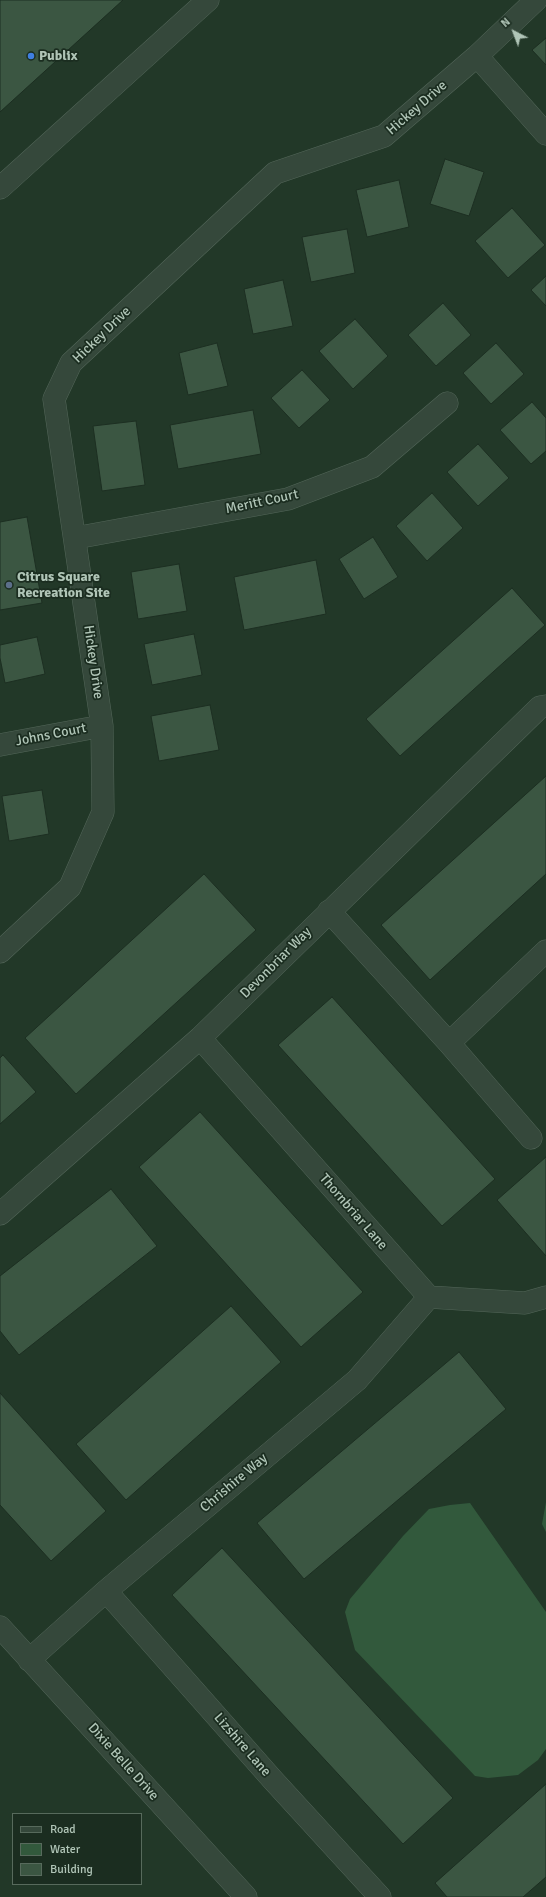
<!DOCTYPE html>
<html>
<head>
<meta charset="utf-8">
<style>
	body { margin:0 }
	#map { position:relative; width:546px; height:1897px; overflow:hidden; background:#223828; font-family:Signika,sans-serif }
	canvas { display:block }
	.legend { position:absolute; left:12px; top:1813px; width:130px; height:72px; box-sizing:border-box; background:#1b2d20; border:1px solid #576a5c; margin:0; padding:5px 7px; list-style:none; font-size:12px; color:#b0c5b7 }
	.legend li { display:flex; align-items:center; gap:8px; height:20px }
	.legend b { width:20px; border:1px solid #576a5c }
	.north { position:absolute; left:494px; top:12px; width:40px; height:40px; -webkit-text-stroke:3px #1b2d20; paint-order:stroke; rotate:318deg; font-size:11px; font-weight:700; line-height:16px; text-align:center; color:#b0c5b7 }
	.north::after { content:''; display:block; margin:auto; width:14px; height:18px; background:#b0c5b7; clip-path:polygon(50% 0,100% 100%,50% 72%,0 100%) }
</style>
</head>
<body>
<div id="map">
<canvas width="546" height="1897"></canvas>
<ul class="legend">
<li><b style="height:5px;background:#35483b"></b>Road</li>
<li><b style="height:11px;background:#32593c"></b>Water</li>
<li><b style="height:11px;background:#3b5642"></b>Building</li>
</ul>
<div class="north">N</div>
</div>
<script>
const ctx = document.querySelector('canvas').getContext('2d');
ctx.lineJoin = 'round';
function fillPath(path, color) { ctx.fillStyle = color; ctx.fill(path, 'evenodd'); }
const shape = rows => new Path2D(rows.map(r => 'M' + r).join(''));
function trace(path, color, width, dash) { ctx.strokeStyle = color; ctx.lineWidth = width; ctx.lineCap = dash ? 'butt' : 'round'; ctx.setLineDash(dash || []); ctx.stroke(path); }
function label(font, color, halo, rows, align = 'center') {
  ctx.font = font + ' Signika,sans-serif'; ctx.lineWidth = 3.5; ctx.setLineDash([]); ctx.textBaseline = 'middle'; ctx.strokeStyle = halo; ctx.fillStyle = color; for (const [text, x, y, turn = 0] of rows) {
    ctx.save(); ctx.translate(x, y); ctx.rotate((+turn || 0) * Math.PI / 180); ctx.textAlign = isNaN(turn) ? turn : align; if (halo) ctx.strokeText(text, 0, 0); ctx.fillText(text, 0, 0); ctx.restore();
  }
}
fillPath(shape([
	[546,1502,546,1532,542,1524],
	[470,1503,546,1612,546,1749,538,1760,518,1775,488,1778,475,1776,355,1650,345,1612,350,1599,403,1536,429,1509,450,1505]
]), '#32593c');
const building = shape([
	[0,0,123,0,0,112,0,0],
	[546,38,546,65,532,50,546,38],
	[445,159,484,172,469,216,430,204,445,159],
	[399,180,409,227,367,237,356,190,399,180],
	[512,208,545,245,508,278,475,241,512,208],
	[347,229,355,273,311,282,302,237,347,229],
	[546,276,546,306,531,290,546,276],
	[283,280,293,326,253,334,244,289,283,280],
	[443,303,471,335,436,366,408,335,443,303],
	[355,319,388,356,353,389,319,351,355,319],
	[217,343,228,386,188,395,179,353,217,343],
	[496,343,524,374,491,404,463,373,496,343],
	[302,370,330,400,299,428,271,398,302,370],
	[532,402,546,418,546,451,531,464,500,430,532,402],
	[253,410,261,454,178,469,170,425,253,410],
	[136,421,145,485,102,491,93,426,136,421],
	[478,444,509,478,478,506,447,472,478,444],
	[432,493,463,528,427,561,396,526,432,493],
	[27,517,42,603,0,610,0,522,27,517],
	[373,537,398,577,364,599,339,559,373,537],
	[316,560,326,614,244,630,234,577,316,560],
	[179,564,187,611,138,619,131,572,179,564],
	[512,588,545,625,400,756,366,719,512,588],
	[194,634,202,675,152,685,144,644,194,634],
	[37,637,45,674,5,683,0,658,0,645,37,637],
	[210,705,219,750,159,761,151,716,210,705],
	[546,776,546,874,430,980,381,925,546,776],
	[42,790,49,834,9,841,2,796,42,790],
	[204,874,256,930,76,1094,25,1038,204,874],
	[332,997,495,1179,442,1226,278,1045,332,997],
	[3,1055,36,1092,0,1124,0,1058,3,1055],
	[200,1112,363,1292,301,1347,139,1167,200,1112],
	[546,1157,546,1256,497,1200,546,1157],
	[111,1189,157,1246,19,1355,0,1331,0,1276,111,1189],
	[231,1306,281,1362,126,1500,76,1444,231,1306],
	[459,1352,506,1409,304,1579,257,1523,459,1352],
	[0,1393,106,1511,51,1561,0,1505,0,1393],
	[222,1548,453,1798,403,1844,172,1595,222,1548],
	[546,1784,546,1877,523,1897,447,1897,435,1883,546,1784]
]);
fillPath(building, '#3b5642');
trace(building, '#1d2f22', 1);
const minor = shape([
	[477,56,546,134],
	[0,188,208,0],
	[75,538,288,499,372,467,447,403],
	[0,745,102,726],
	[329,911,449,1043,531,1138],
	[0,952,70,887,103,812,102,726,54,399,71,363,275,173,384,136,477,56,536,0],
	[200,1038,429,1297,525,1303,546,1297],
	[449,1043,546,951],
	[0,1214,200,1038,540,707,546,706],
	[106,1591,272,1779,380,1897],
	[0,1627,246,1897],
	[29,1660,106,1591,357,1380,429,1297]
]);
trace(minor, '#536659', 23);
trace(minor, '#35483b', 22);
for (const [x, y, r, color] of [
	[31,56,4,"#3f7fe0"],
	[9,585,4,"#5c6f8a"]
]) { const dot = new Path2D(); dot.arc(x, y, r, 0, 2 * Math.PI); ctx.fillStyle = color; ctx.fill(dot); trace(dot, '#1b2d20', 1.5); }
label('bold 14px', '#b0c5b7', '#1b2d20', [
	["Publix",39,56],
	["Citrus Square",17,577],
	["Recreation Site",17,593]
], 'left');
label('14px', '#b0c5b7', '#1b2d20', [
	["Hickey Drive",417,108,-41],
	["Hickey Drive",102,335,-44],
	["Meritt Court",262,502,-12],
	["Hickey Drive",93,662,82],
	["Johns Court",51,735,-11],
	["Devonbriar Way",276,963,-45],
	["Thornbriar Lane",353,1212,49],
	["Chrishire Way",234,1483,-40],
	["Lizshire Lane",242,1745,49],
	["Dixie Belle Drive",123,1762,48]
]);
</script>
</body>
</html>
